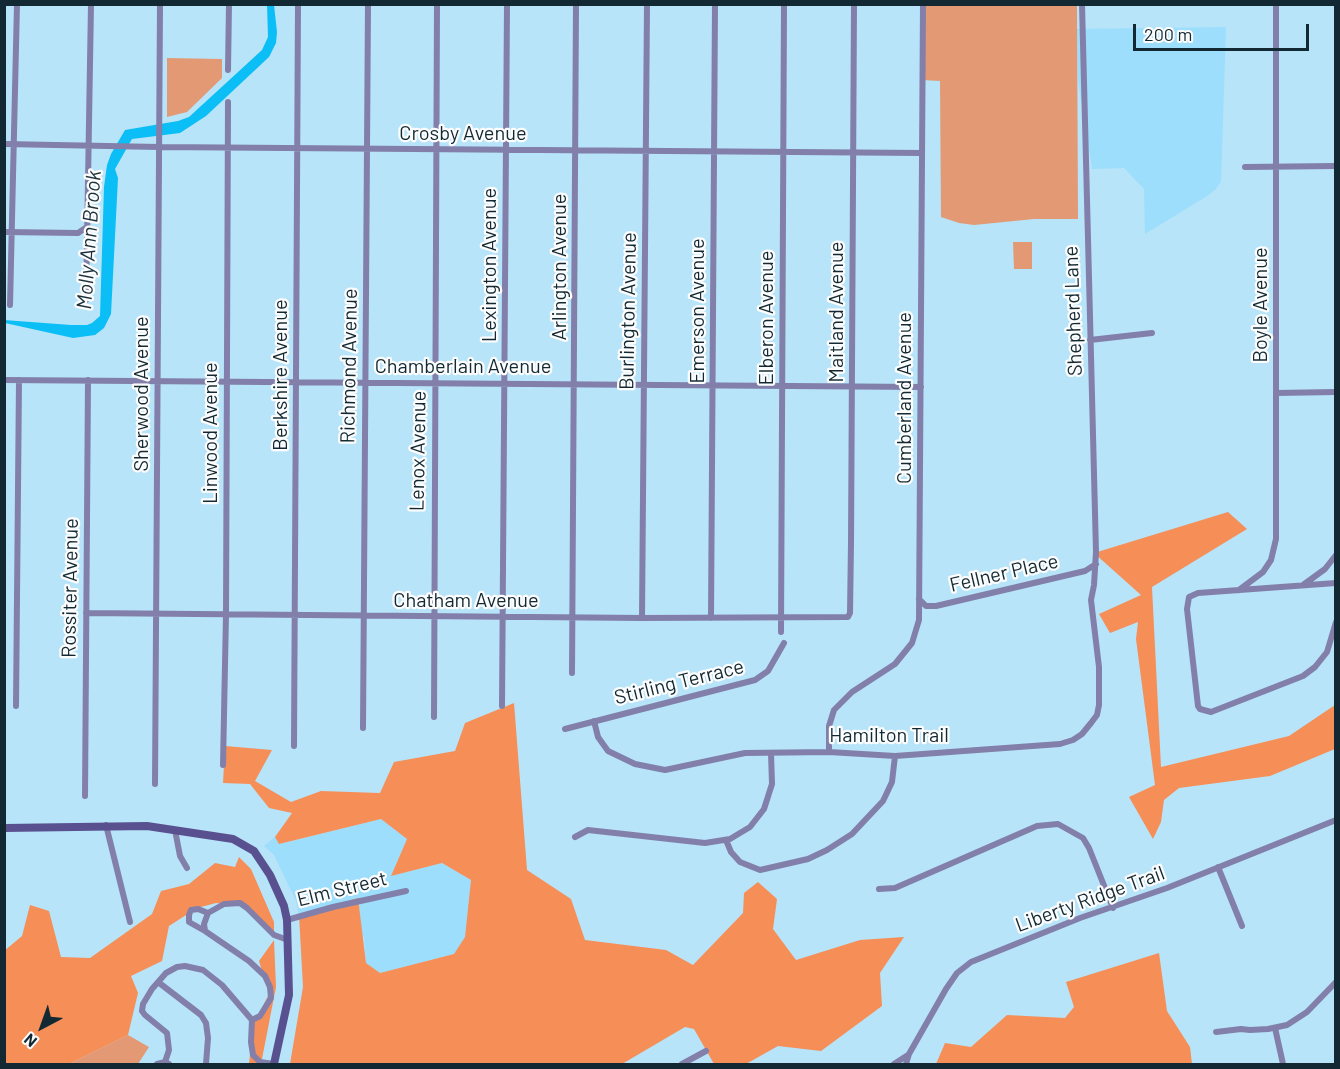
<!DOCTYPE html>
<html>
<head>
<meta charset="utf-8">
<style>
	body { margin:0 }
	#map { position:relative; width:1340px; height:1069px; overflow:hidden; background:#b7e4f9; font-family:Barlow,sans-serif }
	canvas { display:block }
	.frame { position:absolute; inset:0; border:6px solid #122933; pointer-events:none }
	.north { position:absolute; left:12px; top:997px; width:60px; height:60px; -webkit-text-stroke:4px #fdfdfd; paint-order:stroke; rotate:221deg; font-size:16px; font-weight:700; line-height:24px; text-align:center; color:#122933 }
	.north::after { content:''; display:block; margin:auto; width:21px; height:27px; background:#122933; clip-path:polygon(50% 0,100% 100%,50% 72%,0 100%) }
	.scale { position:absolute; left:1133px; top:24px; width:176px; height:27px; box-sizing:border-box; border:3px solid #122933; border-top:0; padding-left:8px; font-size:18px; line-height:21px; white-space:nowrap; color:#122933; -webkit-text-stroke:4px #fdfdfd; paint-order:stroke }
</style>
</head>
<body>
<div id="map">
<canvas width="1340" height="1069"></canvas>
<div class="frame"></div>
<div class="north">N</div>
<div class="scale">200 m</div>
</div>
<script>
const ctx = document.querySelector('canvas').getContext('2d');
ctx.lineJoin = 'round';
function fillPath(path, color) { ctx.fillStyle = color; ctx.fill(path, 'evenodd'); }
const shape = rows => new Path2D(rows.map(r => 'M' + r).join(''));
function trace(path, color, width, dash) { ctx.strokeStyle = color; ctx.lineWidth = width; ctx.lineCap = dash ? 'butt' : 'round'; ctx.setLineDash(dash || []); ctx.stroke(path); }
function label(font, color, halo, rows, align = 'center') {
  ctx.font = font + ' Barlow,sans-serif'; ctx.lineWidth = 4.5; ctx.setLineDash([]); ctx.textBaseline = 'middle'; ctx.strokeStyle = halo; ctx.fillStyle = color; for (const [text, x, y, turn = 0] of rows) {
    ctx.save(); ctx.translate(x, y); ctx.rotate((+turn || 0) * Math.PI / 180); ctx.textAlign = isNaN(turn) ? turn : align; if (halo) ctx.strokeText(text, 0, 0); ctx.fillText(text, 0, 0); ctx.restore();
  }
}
fillPath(shape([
	[1226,27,1221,182,1215,190,1207,196,1145,234,1144,189,1124,168,1092,169,1078,81,1077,29],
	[381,819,407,839,391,876,442,863,471,880,465,937,454,954,380,973,366,963,364,937,299,915,296,901,274,855,264,846,275,837,280,844]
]), '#9cdefc');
fillPath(shape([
	[923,5,1077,5,1078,219,1034,219,974,225,959,223,941,217,940,81,922,80],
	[167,58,222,59,222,78,187,112,167,117],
	[1013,242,1032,242,1032,269,1014,269],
	[128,1035,149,1047,138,1064,69,1064]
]), '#e29974');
fillPath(shape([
	[1228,512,1247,529,1152,587,1161,767,1289,736,1335,705,1335,749,1270,776,1179,788,1164,800,1161,822,1153,839,1129,797,1155,785,1136,639,1138,622,1110,633,1099,614,1141,595,1094,553],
	[514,703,527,870,571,899,585,940,666,950,693,965,743,913,744,893,758,882,777,899,773,929,796,960,860,940,904,937,880,973,882,1006,821,1051,778,1046,746,1064,714,1064,694,1029,685,1027,622,1064,290,1064,303,987,299,915,358,898,366,963,380,973,454,954,465,937,471,880,442,863,391,876,407,839,381,819,279,844,275,837,292,813,269,808,250,784,223,783,225,746,272,750,255,781,291,802,321,791,380,793,394,762,455,751,465,723],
	[239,857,251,869,274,922,274,935,244,906,216,903,197,908,169,926,162,961,131,976,138,993,128,1035,69,1064,5,1064,4,951,22,936,30,905,49,911,61,957,90,958,152,914,161,891,189,884,215,863,235,867],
	[274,940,276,987,261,1064,249,1064,253,1026,269,994,259,961],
	[1159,953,1167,1011,1190,1047,1192,1064,936,1064,945,1043,971,1047,1007,1015,1065,1018,1074,1007,1066,982]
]), '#f68e57');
fillPath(shape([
	[267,5,274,5,277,32,276,43,269,57,206,116,180,133,132,139,115,169,118,178,111,314,104,328,95,335,73,338,5,323,4,320,71,325,87,325,92,323,100,316,104,187,107,165,111,154,125,130,178,121,189,117,262,50,268,37]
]), '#0bbef5');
trace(shape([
	[228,70,229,4],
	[4,144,159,147,922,153],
	[1245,167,1336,166],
	[4,232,78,233,87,227],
	[86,300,91,4],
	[10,305,17,4],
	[1090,340,1152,333],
	[4,380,921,387],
	[1276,393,1336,392],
	[1336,583,1198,593,1189,597,1187,609,1198,706,1200,709,1211,712,1303,676,1315,667,1327,652,1336,622],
	[1303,585,1325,569,1336,555],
	[1239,590,1263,572,1271,560,1276,539,1276,4],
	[919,599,926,606,936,606,1085,571,1096,564],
	[86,613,642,618,848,617,850,613,851,543,854,4],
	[642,618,647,4],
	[711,618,715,4],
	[781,632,784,4],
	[572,673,576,4],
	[16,706,19,380],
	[502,706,507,4],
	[434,717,437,4],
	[594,721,598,737,608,751,635,764,665,770,745,753,829,752,895,756,1060,744,1073,740,1082,734,1091,723,1097,715,1099,705,1099,667,1091,600,1094,585,1096,552,1082,4],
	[363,728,368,4],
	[565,729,755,680,768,671,784,643],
	[294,746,298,4],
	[829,752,829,726,834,710,852,692,895,664,912,643,919,620,923,4],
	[223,765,226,614,228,102],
	[155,784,160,4],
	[85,796,88,380],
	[106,825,130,922],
	[175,830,180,856,187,868],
	[575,837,588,830,705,843,730,839,750,827,764,809,772,784,771,753],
	[726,840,731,852,740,862,760,870,808,859,827,850,852,834,883,801,892,782,895,756],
	[1218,867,1242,926],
	[879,889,895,888,1037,826,1058,824,1083,838,1089,848,1113,908],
	[287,920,333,907,406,891],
	[205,931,189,922,189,915,191,910,198,909,208,913],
	[158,982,201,1015,206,1023,208,1038,206,1064],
	[252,1020,260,1016,271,998,270,987,265,976,249,961,205,931,204,924,208,913,224,904,240,903,247,908,274,935,288,940],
	[1275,1028,1283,1064],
	[1216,1032,1241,1029,1250,1030,1268,1029,1287,1025,1307,1012,1336,982],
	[165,1062,169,1050,167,1033,145,1015,142,1011,143,1004,152,989,166,973,177,967,185,966,203,970,222,985,252,1020,251,1042,253,1055,260,1062,274,1064],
	[157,1064,165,1062,169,1064],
	[682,1064,706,1051],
	[894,1064,908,1055],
	[906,1064,909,1054,946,989,957,973,971,962,1080,918,1167,888,1336,820]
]), '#827faa', 6);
trace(shape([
	[4,828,147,826,233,839,254,851,270,875,284,906,287,920,289,995,274,1064]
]), '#59518f', 8);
label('20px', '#122933', '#fdfdfd', [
	["Crosby Avenue",463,133],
	["Lexington Avenue",489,265,-90],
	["Arlington Avenue",559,267,-90],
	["Boyle Avenue",1260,305,-90],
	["Burlington Avenue",628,311,-89],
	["Emerson Avenue",697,311,-90],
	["Shepherd Lane",1073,311,-92],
	["Maitland Avenue",836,312,-90],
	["Elberon Avenue",766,318,-90],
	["Richmond Avenue",349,366,-89],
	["Chamberlain Avenue",463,366],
	["Berkshire Avenue",280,375,-90],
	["Sherwood Avenue",141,394,-90],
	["Cumberland Avenue",904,398,-90],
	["Linwood Avenue",210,433,-90],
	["Lenox Avenue",418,451,-89],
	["Fellner Place",1004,573,-13],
	["Rossiter Avenue",70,588,-89],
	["Chatham Avenue",466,600],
	["Stirling Terrace",679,682,-14],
	["Hamilton Trail",889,735],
	["Elm Street",342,889,-14],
	["Liberty Ridge Trail",1090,899,-20]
]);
label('italic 21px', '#1a313c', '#fdfdfd', [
	["Molly Ann Brook",89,240,-86]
]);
</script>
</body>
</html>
